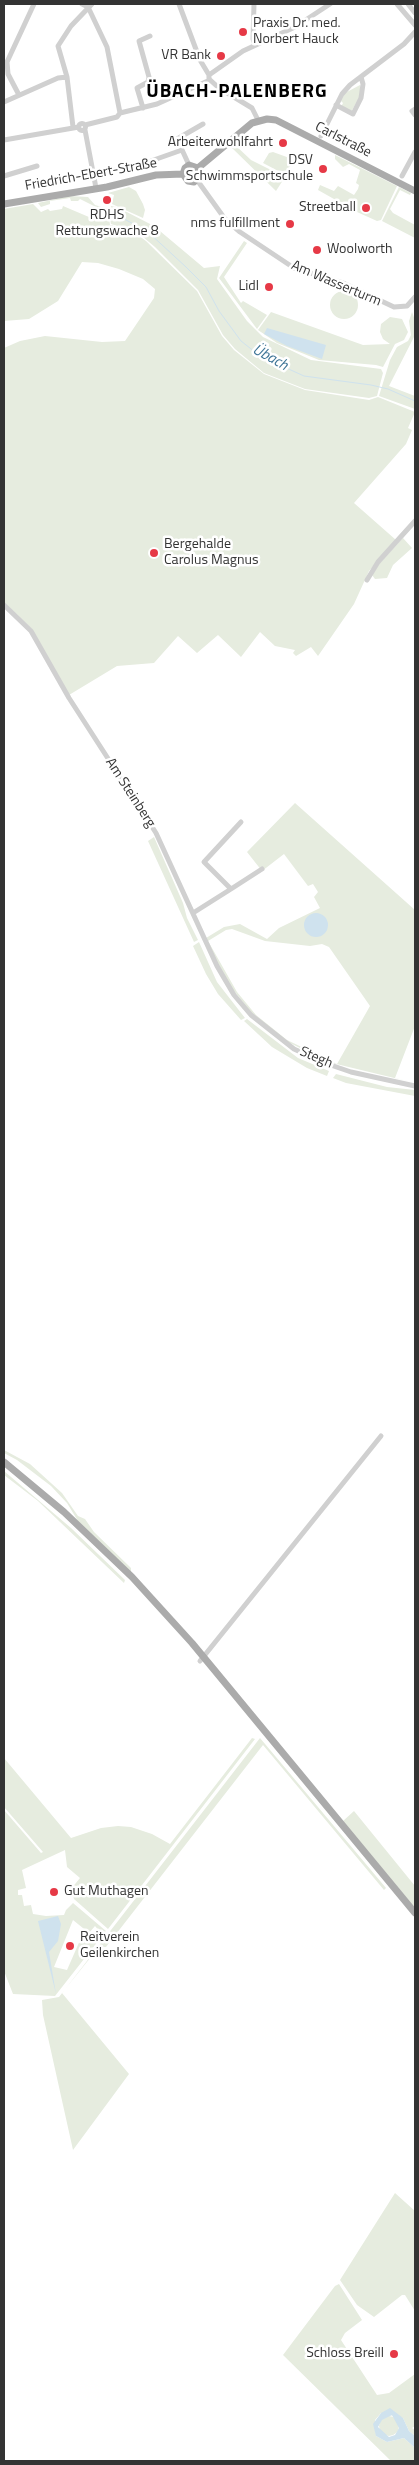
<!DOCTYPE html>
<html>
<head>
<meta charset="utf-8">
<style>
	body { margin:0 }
	#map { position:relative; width:419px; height:2465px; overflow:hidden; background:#fff; font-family:"Titillium Web",sans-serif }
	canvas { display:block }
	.frame { position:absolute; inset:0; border:5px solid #333; pointer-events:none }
</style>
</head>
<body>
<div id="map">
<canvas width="419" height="2465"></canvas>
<div class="frame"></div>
</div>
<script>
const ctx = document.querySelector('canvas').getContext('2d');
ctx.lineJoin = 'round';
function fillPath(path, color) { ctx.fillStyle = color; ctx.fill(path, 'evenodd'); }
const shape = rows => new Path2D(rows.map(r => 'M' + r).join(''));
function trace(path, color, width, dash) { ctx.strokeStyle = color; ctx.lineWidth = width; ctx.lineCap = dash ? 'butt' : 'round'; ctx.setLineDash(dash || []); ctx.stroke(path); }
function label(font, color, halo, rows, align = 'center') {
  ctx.font = font + ' "Titillium Web",sans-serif'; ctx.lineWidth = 5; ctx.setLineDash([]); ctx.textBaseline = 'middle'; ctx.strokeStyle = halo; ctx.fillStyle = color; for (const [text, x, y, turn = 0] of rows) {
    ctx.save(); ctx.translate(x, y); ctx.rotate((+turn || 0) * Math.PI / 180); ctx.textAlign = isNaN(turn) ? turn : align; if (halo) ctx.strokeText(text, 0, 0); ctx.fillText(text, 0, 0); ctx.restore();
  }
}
fillPath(shape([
	[360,85,360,96,351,112,341,107,343,103,341,101,345,93],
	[234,144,251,160,285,177,276,191,231,147],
	[273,152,295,160,284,174,263,163,269,153],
	[335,155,397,186,381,220,377,221,357,212,318,190,320,185,334,191,338,186,354,195,358,189,359,185,356,183,360,170,349,164,343,167,335,159],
	[129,187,136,191,143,204,145,210,143,218,112,204,114,195,108,193],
	[399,187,411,193,410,195,400,190,390,209,393,213,415,225,415,238,382,221],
	[70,196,88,197,95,205,108,209,110,225,131,230,146,241,197,291,222,336,234,350,264,374,305,390,369,400,378,397,415,412,408,428,412,430,406,444,354,503,396,540,369,571,354,604,318,656,311,647,296,656,293,653,295,650,275,646,260,632,241,657,218,635,197,653,178,636,154,663,117,666,69,695,32,629,4,602,4,348,20,341,45,336,102,342,125,341,154,298,155,289,143,279,119,269,98,263,82,262,58,301,29,319,4,321,4,209,33,204,41,212,48,209,50,211,62,209,63,206,96,220,104,216,102,210,80,199,78,201,71,201,70,198,50,201,50,204,41,207,38,203],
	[111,206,117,207,154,226,204,268,220,266,217,279,247,321,263,337,311,360,381,369,383,373,377,396,369,398,305,389,264,373,235,349,223,335,198,290,155,247,137,232,111,224,109,214],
	[244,241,247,243,224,277,241,303,243,301,267,315,257,329,219,278],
	'330 305a14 14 0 1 1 28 0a14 14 0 1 1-28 0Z',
	[271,312,363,345,390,344,383,339,380,332,381,324,390,317,402,319,408,332,404,340,395,344,383,367,376,365,319,360,277,343,258,330],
	[412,312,415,320,415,335,389,386,415,396,415,409,379,396,390,360,397,347,408,341,411,335,409,321],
	[403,538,412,548,393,565,387,578,375,579,372,575,379,564],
	[295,803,415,910,415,1026,395,1078,415,1083,328,1062,284,1040,251,1012,230,986,216,962,206,938,224,927,240,924,267,939,279,928,320,908,314,897,318,892,313,884,308,886,284,854,262,871,247,852],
	[232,929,265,941,310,946,322,944,329,947,370,1006,337,1064,287,1040,256,1015,237,992,208,941,226,930],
	[154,837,183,903,187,918,198,940,194,942,148,841],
	[199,942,217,982,245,1018,241,1020,218,994,206,974,193,946],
	[247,1019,298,1058,329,1071,327,1076,307,1068,272,1047,244,1021],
	[336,1074,387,1087,415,1090,415,1096,346,1083,333,1078],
	[4,1450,30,1464,62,1493,78,1516,85,1519,94,1532,131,1568,131,1572,78,1521,67,1503,51,1486,17,1460,4,1453],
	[4,1471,71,1528,125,1580,124,1583,38,1501,4,1475],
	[252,1738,255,1739,108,1929,74,1899,71,1889,80,1878,67,1867,65,1850,22,1870,26,1888,18,1890,18,1895,22,1895,24,1906,31,1905,33,1914,46,1916,64,1915,66,1910,73,1903,106,1931,55,1996,13,1994,4,1971,4,1810,41,1853,43,1852,4,1807,4,1758,71,1838,101,1828,118,1826,131,1827,152,1834,170,1844],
	[73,1920,89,1933,95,1926,100,1932,94,1940,84,1931,83,1939,81,1938,67,1970,54,1967],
	[260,1738,386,1888,384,1890,263,1745,106,1947,99,1947,62,1993,129,2074,73,2150,43,2015,42,2000,59,1997],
	[354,1811,415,1886,415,1908,343,1821],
	[395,2193,415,2211,415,2311,405,2295,402,2295,374,2317,357,2305,340,2280],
	[339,2284,362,2320,345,2333,341,2340,377,2395,389,2393,415,2374,415,2426,412,2428,415,2430,415,2436,409,2431,403,2418,381,2413,375,2420,376,2436,387,2442,404,2438,415,2448,415,2461,391,2461,283,2355,335,2286],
	'379 2426a10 10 0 1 1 20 0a10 10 0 1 1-20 0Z'
]), '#e6ecdf');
fillPath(shape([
	[267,328,326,345,322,359,287,346,264,334],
	'304 925a12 12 0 1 1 24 0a12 12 0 1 1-24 0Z',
	[58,1916,61,1924,58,1941,49,1952,56,1994,38,1921],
	[390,2408,403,2418,409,2431,415,2436,415,2448,404,2438,387,2442,376,2436,373,2424,381,2413],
	[392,2415,399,2428,395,2435,389,2437,378,2427,382,2420]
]), '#cfe2ee');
trace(shape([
	[117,215,148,232,186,267,206,287,219,311,241,341,260,356,304,376,371,385,388,389,415,401]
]), '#cfe2ee', 1);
trace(shape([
	[82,4,88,7,107,47,120,113],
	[179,4,200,60,209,75,209,79,219,88,252,108,258,120],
	[254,4,253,39,255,45],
	[397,4,415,25],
	[408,4,415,13],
	[209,75,243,51,295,27,330,4],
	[19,95,8,74,7,62,34,4],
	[4,102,58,78,67,77],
	[336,105,353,114,361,98,363,84,361,77],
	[143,108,137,88,148,82,149,77,139,41,150,36],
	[415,109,412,111,415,115],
	'78.5 127a3.5 3.5 0 1 1 7 0a3.5 3.5 0 1 1-7 0Z',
	[85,125,117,117,120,113,157,104,210,80],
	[73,127,67,77,58,46,71,26,92,4],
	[85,130,96,188],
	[321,136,342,94,350,85,404,44,415,32],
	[4,140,79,127],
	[189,165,177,139,203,124],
	[94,175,148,162,182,150],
	[4,176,37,166],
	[402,176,415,152],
	[197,180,225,219,240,232,294,268,343,283,394,307,407,306,415,297],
	[367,580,378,562,415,521],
	[4,605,31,631,69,698,156,833,217,966,234,995,251,1015,294,1049,322,1062,351,1072,415,1086],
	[231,889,262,869],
	[193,913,231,889,204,862,241,822],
	[200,1661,381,1436]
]), '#d0d0d0', 5);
trace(shape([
	[198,168,252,123,267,119,276,120,415,191],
	[183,174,188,181,194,182,200,175,198,168],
	[183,174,185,168,189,165,198,168],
	[4,204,107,187,156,175,183,174],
	[4,1462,64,1512,132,1577,192,1643,415,1913]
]), '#ababab', 7);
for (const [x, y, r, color] of [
	[243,32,5,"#e63946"],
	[221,56,5,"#e63946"],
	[283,143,5,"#e63946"],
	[323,169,5,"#e63946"],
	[107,200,5,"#e63946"],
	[366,208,5,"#e63946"],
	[290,224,5,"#e63946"],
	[317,250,5,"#e63946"],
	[269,287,5,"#e63946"],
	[154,553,5,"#e63946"],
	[54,1892,5,"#e63946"],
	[70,1946,5,"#e63946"],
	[394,2354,5,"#e63946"]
]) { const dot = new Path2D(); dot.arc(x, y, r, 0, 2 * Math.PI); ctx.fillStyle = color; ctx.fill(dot); trace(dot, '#fff', 2); }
label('14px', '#333', '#fff', [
	["Praxis Dr. med.",253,24,"left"],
	["Norbert Hauck",253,40,"left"],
	["VR Bank",211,56],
	["Arbeiterwohlfahrt",273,143],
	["DSV",313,161],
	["Schwimmsportschule",313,177],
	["Streetball",356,208],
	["RDHS",107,216,"center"],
	["Rettungswache 8",107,232,"center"],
	["nms fulfillment",280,224],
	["Woolworth",327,250,"left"],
	["Lidl",259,287],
	["Bergehalde",164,545,"left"],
	["Carolus Magnus",164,561,"left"],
	["Gut Muthagen",64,1892,"left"],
	["Reitverein",80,1938,"left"],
	["Geilenkirchen",80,1954,"left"],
	["Schloss Breill",384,2354]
], 'right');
label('14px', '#333', '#fff', [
	["Carlstraße",343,140,27],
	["Friedrich-Ebert-Straße",91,175,-10],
	["Am Wasserturm",336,284,23],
	["Am Steinberg",130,793,57],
	["Stegh",316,1058,23]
]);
label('italic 15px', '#3f7597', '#fff', [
	["Übach",270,358,29]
]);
ctx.letterSpacing = '1px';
label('bold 19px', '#000', '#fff', [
	["ÜBACH-PALENBERG",237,92]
]);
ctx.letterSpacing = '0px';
</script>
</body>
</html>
